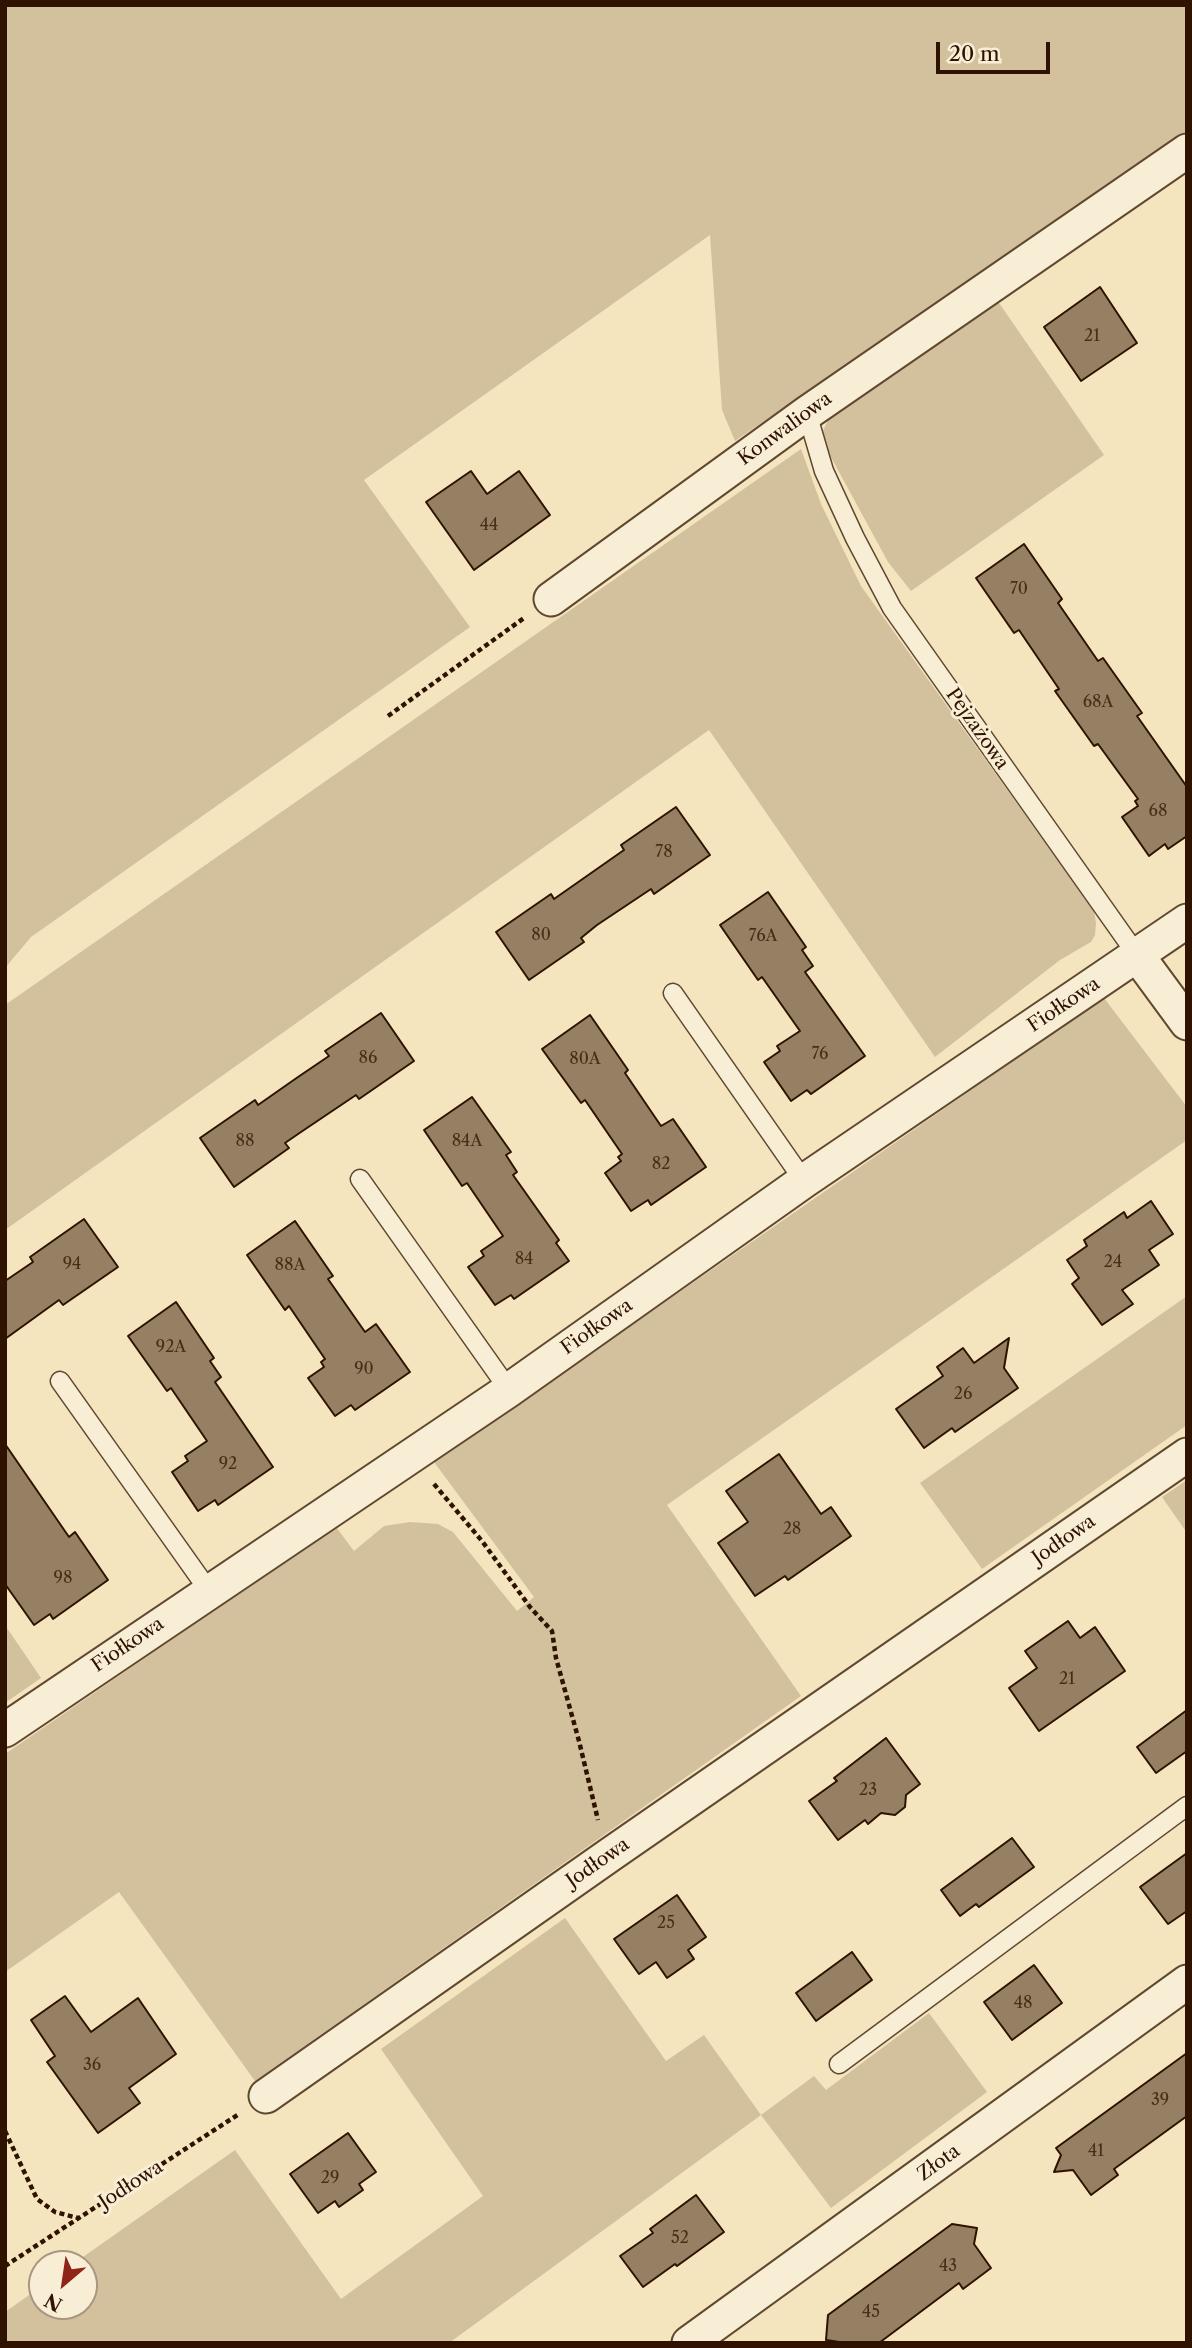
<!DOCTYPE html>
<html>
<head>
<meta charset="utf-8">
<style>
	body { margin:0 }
	#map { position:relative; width:1192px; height:2348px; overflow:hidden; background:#f4e5be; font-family:"Libre Caslon Text",serif }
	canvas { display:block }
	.frame { position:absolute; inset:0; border:7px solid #2f1200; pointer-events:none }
	.north { position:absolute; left:28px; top:2250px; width:70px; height:70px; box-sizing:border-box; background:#f8eed5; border:2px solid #a89680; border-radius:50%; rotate:209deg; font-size:19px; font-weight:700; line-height:28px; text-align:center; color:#2f1200 }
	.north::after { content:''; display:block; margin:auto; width:24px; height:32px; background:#8f2418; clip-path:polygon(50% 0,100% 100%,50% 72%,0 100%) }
	.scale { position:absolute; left:936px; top:42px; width:114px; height:32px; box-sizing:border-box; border:4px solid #2f1200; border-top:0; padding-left:9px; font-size:21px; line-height:24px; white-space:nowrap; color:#2f1200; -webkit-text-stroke:5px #f8eed5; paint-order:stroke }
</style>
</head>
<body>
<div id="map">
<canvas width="1192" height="2348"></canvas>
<div class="frame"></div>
<div class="north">N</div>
<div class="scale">20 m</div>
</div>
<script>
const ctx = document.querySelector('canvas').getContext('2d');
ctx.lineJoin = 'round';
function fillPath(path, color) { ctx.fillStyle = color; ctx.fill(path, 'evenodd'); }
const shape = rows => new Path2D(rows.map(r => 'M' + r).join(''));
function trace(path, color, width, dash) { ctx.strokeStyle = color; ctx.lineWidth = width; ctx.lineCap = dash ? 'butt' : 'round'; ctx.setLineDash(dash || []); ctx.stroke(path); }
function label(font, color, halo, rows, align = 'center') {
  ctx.font = font + ' "Libre Caslon Text",serif'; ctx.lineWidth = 6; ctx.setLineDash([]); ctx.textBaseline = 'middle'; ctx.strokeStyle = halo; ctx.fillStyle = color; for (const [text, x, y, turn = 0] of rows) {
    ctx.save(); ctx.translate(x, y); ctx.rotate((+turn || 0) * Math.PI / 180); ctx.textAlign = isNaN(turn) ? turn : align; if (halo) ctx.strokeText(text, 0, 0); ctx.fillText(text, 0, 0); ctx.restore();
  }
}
fillPath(shape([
	[5,5,1187,5,1187,131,735,441,722,410,710,235,364,480,470,627,31,937,5,968],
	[997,300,1104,455,911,591,888,562,820,437,829,418],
	[801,449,821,504,861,586,1094,911,1096,923,1095,935,1091,942,1060,960,935,1057,709,730,5,1230,5,1005],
	[1104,998,1187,1107,1187,1140,667,1505,801,1696,255,2081,119,1892,5,1972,5,1754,336,1527,354,1551,384,1526,410,1522,438,1524,453,1532,517,1611,534,1597,434,1462],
	[1187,1296,1187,1425,982,1569,920,1483],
	[1187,1480,1187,1533,1162,1497],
	[5,1625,41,1678,5,1703],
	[565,1918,666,2061,704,2035,761,2115,814,2076,826,2090,929,2013,987,2092,831,2208,761,2115,449,2343,5,2343,5,2312,42,2286,42,2306,84,2306,84,2264,73,2264,235,2150,341,2299,483,2196,381,2049]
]), '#d3c19e');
const building = shape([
	[1100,287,1137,343,1081,381,1044,327,1100,287],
	[471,471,487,494,519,471,550,515,474,570,426,502,471,471],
	[1024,544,1062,599,1058,603,1098,661,1103,658,1142,713,1137,716,1187,787,1187,836,1168,849,1165,844,1149,856,1122,817,1138,806,1135,801,1138,799,1098,744,1094,746,1055,691,1059,689,1019,630,1014,633,976,578,1024,544],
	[676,807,710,855,654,894,651,889,597,925,581,938,584,942,529,980,496,932,551,894,554,899,624,850,621,845,676,807],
	[768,892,806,947,802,950,813,966,805,972,865,1056,811,1094,807,1090,791,1101,764,1062,780,1051,777,1046,800,1031,762,977,758,980,720,925,768,892],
	[381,1013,414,1061,359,1099,356,1095,301,1132,285,1143,289,1148,234,1187,200,1138,255,1100,258,1105,298,1077,329,1056,325,1051,381,1013],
	[590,1015,628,1070,625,1073,661,1126,673,1119,706,1167,651,1205,648,1200,631,1211,605,1173,621,1161,618,1157,622,1154,585,1100,581,1103,542,1049,590,1015],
	[472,1097,511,1152,506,1155,517,1172,513,1175,559,1240,556,1243,569,1261,514,1299,511,1295,495,1305,468,1267,484,1256,481,1251,503,1236,467,1183,462,1186,424,1130,472,1097],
	[1151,1201,1173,1234,1149,1250,1159,1265,1122,1290,1133,1304,1102,1325,1072,1284,1079,1278,1067,1260,1087,1246,1084,1240,1124,1212,1127,1218,1151,1201],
	[84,1219,118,1267,63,1305,59,1300,5,1339,5,1281,33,1262,30,1257,84,1219],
	[295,1221,333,1276,328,1279,365,1332,376,1324,410,1372,355,1410,351,1405,335,1416,308,1378,324,1367,321,1362,325,1359,289,1306,285,1310,247,1255,295,1221],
	[176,1302,214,1358,210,1361,221,1377,215,1382,273,1467,218,1505,215,1500,198,1511,172,1472,188,1461,185,1456,207,1441,171,1388,167,1391,128,1336,176,1302],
	[1009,1338,1004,1368,1018,1388,955,1432,952,1428,924,1448,896,1409,943,1376,937,1367,963,1348,974,1363,1009,1338],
	[5,1444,69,1537,75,1532,108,1580,53,1619,50,1614,34,1625,5,1584,5,1444],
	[779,1454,821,1514,831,1507,851,1536,788,1580,785,1576,755,1596,718,1543,748,1522,726,1491,779,1454],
	[1068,1621,1080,1638,1095,1627,1125,1671,1039,1731,1009,1688,1037,1668,1025,1651,1068,1621],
	[1187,1710,1187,1751,1156,1773,1137,1747,1187,1710],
	[886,1738,920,1784,906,1795,905,1807,895,1815,881,1813,868,1824,865,1820,838,1840,809,1801,837,1781,834,1778,886,1738],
	[1012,1838,1034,1867,979,1907,976,1904,960,1916,941,1890,1012,1838],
	[1187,1853,1187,1911,1168,1924,1140,1887,1187,1853],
	[677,1895,706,1937,688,1950,694,1959,667,1978,656,1962,639,1974,614,1939,677,1895],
	[852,1952,872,1980,816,2021,796,1993,852,1952],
	[1034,1965,1062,2003,1012,2040,984,2002,1034,1965],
	[65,1996,91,2032,138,1998,176,2054,129,2088,140,2103,98,2133,47,2062,55,2056,31,2020,65,1996],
	[1187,2053,1187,2116,1114,2169,1118,2175,1091,2195,1073,2170,1054,2172,1061,2155,1056,2148,1187,2053],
	[348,2133,376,2172,359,2184,363,2190,339,2207,335,2201,318,2213,290,2174,348,2133],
	[696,2195,724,2232,677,2266,675,2264,643,2287,620,2256,653,2233,650,2229,696,2195],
	[952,2224,977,2228,974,2244,991,2268,963,2289,959,2283,879,2343,846,2343,826,2340,828,2315,952,2224]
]);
fillPath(building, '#958063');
trace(building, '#2f1200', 2);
const lane = shape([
	[807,413,824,471,855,538,892,608,1137,955],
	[673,993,804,1181],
	[360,1179,509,1390],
	[60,1381,209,1591],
	[839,2064,1187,1806]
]);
const street = shape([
	[551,599,807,413,1187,151],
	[1137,955,1187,1023],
	[5,1730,509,1390,804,1181,1187,921],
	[266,2096,611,1854,1187,1455],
	[689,2343,1187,1982]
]);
trace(lane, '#604730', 21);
trace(street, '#604730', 37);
trace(shape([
	[388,716,524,618],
	[434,1484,482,1541,530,1607,552,1631,556,1658,579,1741,598,1820],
	[5,2131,37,2199,55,2212,78,2218],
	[5,2266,239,2114]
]), '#2f1200', 4.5, [5, 3.5]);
trace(lane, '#f8eed5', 18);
trace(street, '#f8eed5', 33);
label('16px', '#482e19', null, [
	["21",1092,336],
	["44",489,525],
	["70",1019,589],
	["68A",1098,702],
	["68",1158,811],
	["78",664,852],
	["80",541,935],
	["76A",763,936],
	["76",820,1054],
	["86",368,1058],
	["80A",585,1059],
	["88",245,1141],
	["84A",467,1141],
	["82",661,1164],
	["84",524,1259],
	["24",1113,1262],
	["94",72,1264],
	["88A",290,1265],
	["92A",171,1347],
	["90",364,1369],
	["26",963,1394],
	["92",228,1464],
	["28",792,1529],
	["98",63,1578],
	["21",1067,1679],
	["23",868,1790],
	["25",666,1923],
	["48",1023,2003],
	["36",92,2065],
	["39",1160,2100],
	["41",1096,2151],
	["29",330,2178],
	["52",680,2238],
	["43",948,2266],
	["45",871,2312]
]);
label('19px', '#2f1200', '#f8eed5', [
	["Konwaliowa",785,429,-36],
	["Pejzażowa",977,729,55],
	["Fiołkowa",1064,1005,-34],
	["Fiołkowa",597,1327,-35],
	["Jodłowa",1064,1540,-35],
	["Fiołkowa",128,1645,-34],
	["Jodłowa",598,1863,-35],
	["Złota",939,2163,-36],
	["Jodłowa",131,2185,-33]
]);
</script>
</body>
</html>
